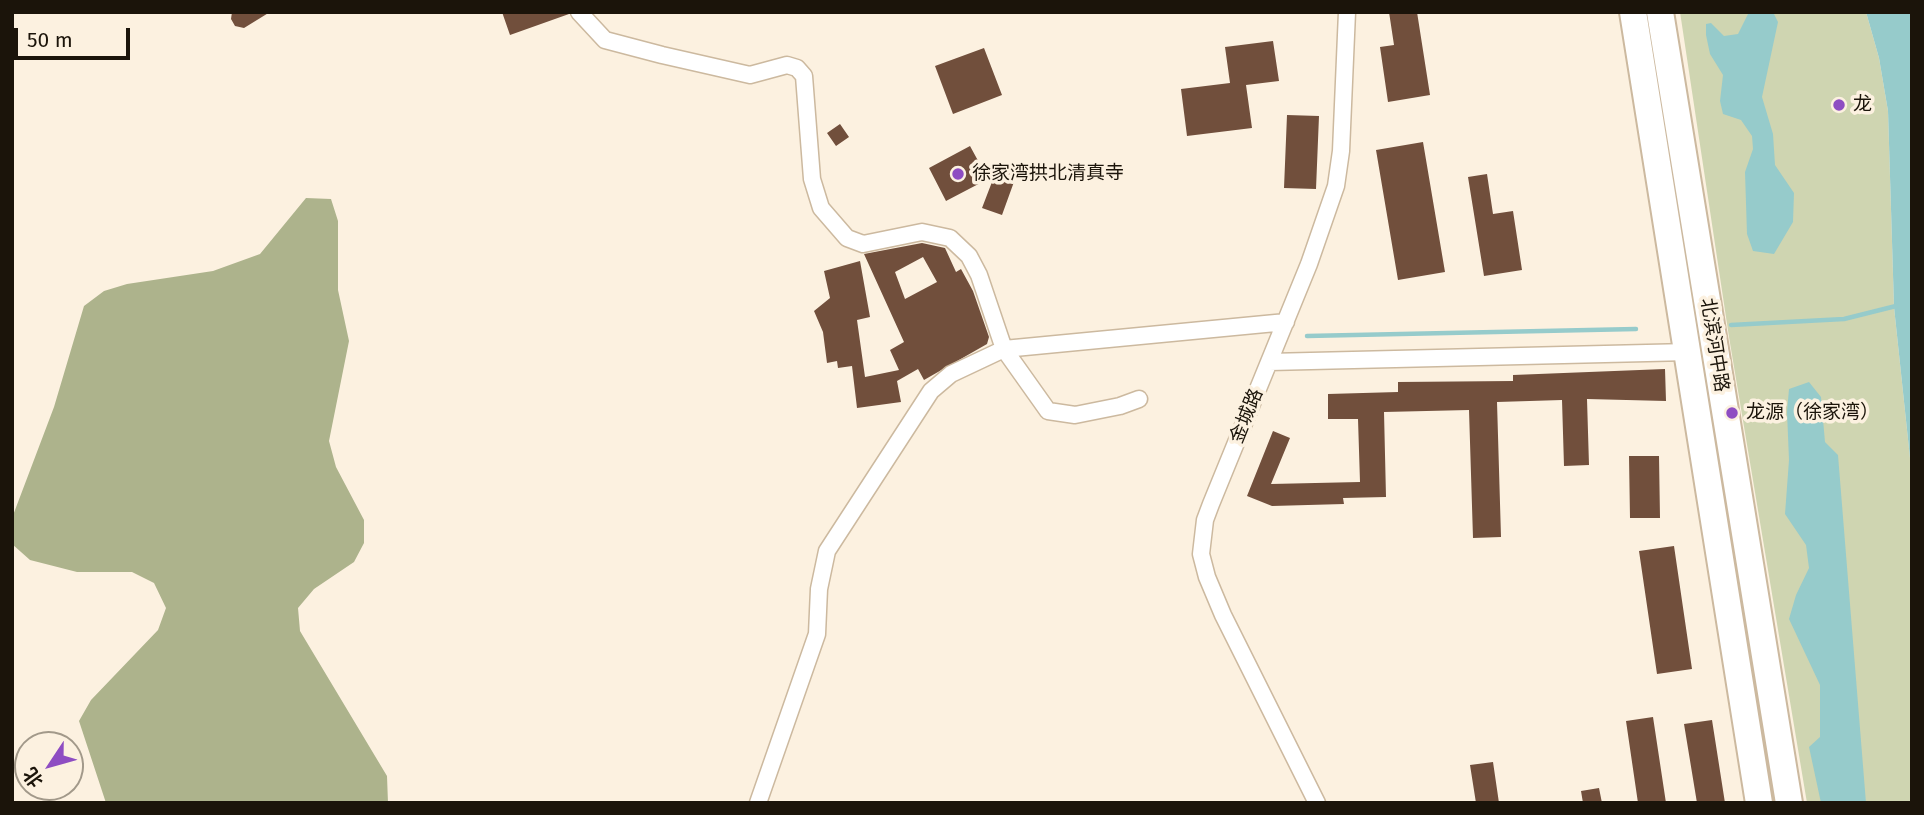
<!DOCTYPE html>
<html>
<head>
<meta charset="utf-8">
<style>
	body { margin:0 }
	#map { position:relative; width:1924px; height:815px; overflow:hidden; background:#fcf1e0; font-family:"Fira Sans","Noto Sans SC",sans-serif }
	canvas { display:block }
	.frame { position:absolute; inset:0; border:14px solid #1b140a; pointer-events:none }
	.north { position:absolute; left:14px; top:731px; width:70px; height:70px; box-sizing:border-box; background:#fcf1e0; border:2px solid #a2998a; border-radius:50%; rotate:234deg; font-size:19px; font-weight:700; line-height:28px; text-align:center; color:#1b140a }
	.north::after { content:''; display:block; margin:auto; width:24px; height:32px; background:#8e4dc2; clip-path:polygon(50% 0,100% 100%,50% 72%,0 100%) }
	.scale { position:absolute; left:14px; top:28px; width:116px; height:32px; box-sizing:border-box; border:4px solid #1b140a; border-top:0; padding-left:9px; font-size:21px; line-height:24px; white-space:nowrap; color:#1b140a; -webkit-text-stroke:5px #fcf1e0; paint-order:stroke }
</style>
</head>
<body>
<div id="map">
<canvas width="1924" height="815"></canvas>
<div class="frame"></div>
<div class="north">北</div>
<div class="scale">50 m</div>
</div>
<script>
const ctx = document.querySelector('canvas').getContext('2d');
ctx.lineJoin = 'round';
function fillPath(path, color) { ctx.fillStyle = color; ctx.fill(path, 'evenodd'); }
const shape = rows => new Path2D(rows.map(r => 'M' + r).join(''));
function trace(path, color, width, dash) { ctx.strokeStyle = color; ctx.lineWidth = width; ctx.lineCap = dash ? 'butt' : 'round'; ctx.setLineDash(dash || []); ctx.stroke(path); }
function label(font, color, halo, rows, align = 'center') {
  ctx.font = font + ' "Fira Sans","Noto Sans SC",sans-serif'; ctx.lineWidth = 7; ctx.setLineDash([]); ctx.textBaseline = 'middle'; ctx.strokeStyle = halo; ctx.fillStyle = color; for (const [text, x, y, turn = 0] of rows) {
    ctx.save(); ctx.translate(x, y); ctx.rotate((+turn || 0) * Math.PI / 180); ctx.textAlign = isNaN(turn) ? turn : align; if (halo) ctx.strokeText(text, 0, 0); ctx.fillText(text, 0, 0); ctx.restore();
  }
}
fillPath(shape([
	[1680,12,1866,12,1879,58,1888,111,1894,307,1912,477,1912,803,1807,803,1729,337]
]), '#cfd5b1');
fillPath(shape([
	[306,198,331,199,338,221,338,290,349,341,329,441,336,467,364,520,364,543,354,562,314,589,298,608,300,631,387,776,388,803,106,803,79,721,91,700,158,630,166,608,154,583,132,572,77,572,30,560,12,544,12,518,54,407,84,306,104,291,127,284,213,271,260,254]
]), '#adb38c');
fillPath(shape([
	[1749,12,1773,12,1778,22,1762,97,1773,134,1775,165,1794,193,1793,222,1774,254,1753,251,1747,234,1745,172,1753,149,1752,136,1741,120,1723,114,1720,101,1723,75,1710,54,1706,35,1706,24,1711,23,1724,36,1738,34],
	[1866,12,1912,12,1912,477,1894,307,1888,111,1879,58],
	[1809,382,1821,397,1825,442,1838,455,1866,803,1821,803,1809,747,1820,737,1820,685,1789,619,1796,595,1809,568,1806,545,1785,514,1789,460,1787,412,1789,389]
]), '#96cbcb');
trace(shape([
	[1731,325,1844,319,1896,306],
	[1307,336,1636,329]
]), '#96cbcb', 4.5);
fillPath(shape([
	[232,12,270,12,244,28,235,26,231,19],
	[502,12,569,12,569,14,510,35],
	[1389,12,1417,12,1430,95,1388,102,1380,47,1394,45],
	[1273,41,1279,81,1246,85,1252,128,1187,136,1181,89,1230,83,1225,47],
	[984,48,1002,95,953,114,935,66],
	[1287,115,1319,116,1316,189,1284,188],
	[840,124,849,137,836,146,827,133],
	[1423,142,1445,272,1398,280,1376,150],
	[970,146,988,179,946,201,929,168],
	[1000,161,1019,168,1002,215,982,208],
	[1487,174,1493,214,1513,211,1522,270,1484,276,1468,177],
	[922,243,945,248,956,272,961,269,973,291,989,337,987,344,924,380,918,369,897,381,901,402,857,408,852,366,838,368,837,361,827,363,823,332,814,311,830,298,824,271,860,261,870,317,857,320,865,377,899,370,890,350,904,342,864,254],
	[923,257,937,282,905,299,895,272],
	[1665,369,1666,401,1587,399,1589,465,1564,466,1562,400,1497,402,1501,537,1473,538,1469,410,1384,412,1386,497,1343,498,1344,504,1272,506,1247,496,1273,431,1290,438,1271,484,1360,482,1358,419,1328,419,1328,394,1398,392,1398,382,1513,381,1513,375],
	[1629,456,1659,456,1660,518,1630,518],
	[1674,546,1692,669,1657,674,1639,551],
	[1653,717,1666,803,1638,803,1626,721],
	[1712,720,1725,803,1697,803,1684,724],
	[1493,762,1499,803,1476,803,1470,765],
	[1599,788,1602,803,1583,803,1581,791]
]), '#714f3c');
const street = shape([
	[579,12,605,40,662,55,750,75,787,65,797,68,804,76,812,179,821,208,847,238,863,244,922,232,950,238,969,256,979,275,1004,349,1048,411,1075,415,1120,406,1139,399],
	[1269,362,1689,352],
	[758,803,817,634,819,589,827,551,931,391,951,374,1004,349,1286,322],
	[1317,803,1223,615,1207,577,1201,554,1205,520,1211,504,1309,264,1336,186,1341,151,1347,12]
]);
const primary = shape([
	[1633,12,1759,803],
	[1660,12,1789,803]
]);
trace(street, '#ccb99f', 19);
trace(primary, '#ccb99f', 30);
trace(street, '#fff', 16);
trace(primary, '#fff', 26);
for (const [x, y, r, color] of [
	[1839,105,7,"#8e4dc2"],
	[958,174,7,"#8e4dc2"],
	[1732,413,7,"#8e4dc2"]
]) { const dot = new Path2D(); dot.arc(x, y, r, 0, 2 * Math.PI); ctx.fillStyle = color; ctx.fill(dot); trace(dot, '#fcf1e0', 2.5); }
label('19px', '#1b140a', '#fcf1e0', [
	["龙",1853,105],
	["徐家湾拱北清真寺",972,174],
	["龙源（徐家湾）",1746,413]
], 'left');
label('19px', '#1b140a', '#fcf1e0', [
	["北滨河中路",1714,345,81],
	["金城路",1247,416,-68]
]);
</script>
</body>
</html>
